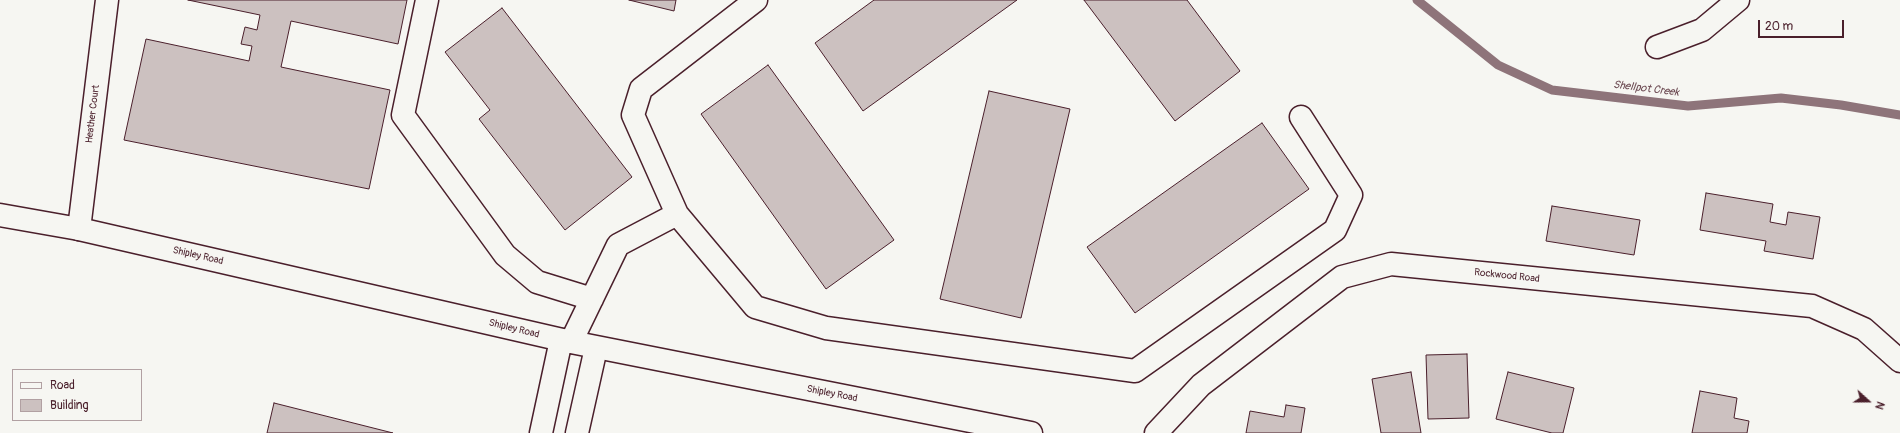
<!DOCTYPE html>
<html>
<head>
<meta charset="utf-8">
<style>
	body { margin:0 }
	#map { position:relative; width:1900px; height:433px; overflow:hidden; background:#f6f6f2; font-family:Pangolin,sans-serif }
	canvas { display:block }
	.legend { position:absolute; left:12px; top:369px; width:130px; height:52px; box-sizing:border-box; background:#f6f6f2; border:1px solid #b1a0a2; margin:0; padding:5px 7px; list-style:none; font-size:12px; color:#4a1f2b }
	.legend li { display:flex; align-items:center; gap:8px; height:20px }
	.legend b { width:20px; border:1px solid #b1a0a2 }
	.north { position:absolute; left:1848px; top:381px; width:40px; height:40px; -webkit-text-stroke:3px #f6f6f2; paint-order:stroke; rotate:111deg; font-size:11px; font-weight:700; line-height:16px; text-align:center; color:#4a1f2b }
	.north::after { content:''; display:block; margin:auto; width:14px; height:18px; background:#4a1f2b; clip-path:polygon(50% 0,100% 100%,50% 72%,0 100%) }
	.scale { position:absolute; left:1758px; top:20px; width:86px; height:18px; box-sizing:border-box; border:2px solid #4a1f2b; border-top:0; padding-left:5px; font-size:12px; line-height:14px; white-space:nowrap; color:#4a1f2b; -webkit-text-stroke:3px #f6f6f2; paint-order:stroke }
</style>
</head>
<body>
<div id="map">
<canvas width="1900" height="433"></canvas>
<ul class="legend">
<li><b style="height:5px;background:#f6f6f2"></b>Road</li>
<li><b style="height:11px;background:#ccc1c0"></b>Building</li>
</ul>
<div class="north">N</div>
<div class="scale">20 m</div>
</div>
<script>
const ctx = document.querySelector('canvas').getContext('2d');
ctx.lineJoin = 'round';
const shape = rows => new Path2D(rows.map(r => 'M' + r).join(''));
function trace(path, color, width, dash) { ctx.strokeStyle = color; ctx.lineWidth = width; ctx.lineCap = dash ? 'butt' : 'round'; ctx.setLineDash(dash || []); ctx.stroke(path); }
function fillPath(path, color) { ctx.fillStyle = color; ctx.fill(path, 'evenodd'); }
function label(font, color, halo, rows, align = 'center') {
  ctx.font = font + ' Pangolin,sans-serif'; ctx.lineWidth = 3; ctx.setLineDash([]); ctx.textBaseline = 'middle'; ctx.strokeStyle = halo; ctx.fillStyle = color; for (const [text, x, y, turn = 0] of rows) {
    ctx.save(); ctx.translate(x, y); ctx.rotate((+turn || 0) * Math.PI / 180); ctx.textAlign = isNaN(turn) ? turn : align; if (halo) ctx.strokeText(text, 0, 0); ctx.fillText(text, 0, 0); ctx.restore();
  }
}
trace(shape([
	[1417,0,1498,65,1552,90,1688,106,1781,98,1841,105,1900,115]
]), '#8e747a', 9);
const building = shape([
	[188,0,407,0,398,44,291,21,281,67,390,90,369,189,124,140,146,39,249,61,252,46,241,44,245,27,257,30,260,15,188,0],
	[629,0,676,0,674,11,629,0],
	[874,0,1017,0,863,111,815,43,874,0],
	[1084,0,1187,0,1240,71,1175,121,1084,0],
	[502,8,632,177,565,230,479,119,490,110,445,52,502,8],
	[768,65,894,240,826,289,701,114,768,65],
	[989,91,1070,109,1021,318,940,299,989,91],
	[1262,123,1309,189,1135,313,1087,247,1262,123],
	[1706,193,1773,204,1770,222,1786,225,1788,212,1820,217,1813,259,1764,251,1766,241,1700,230,1706,193],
	[1552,206,1640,220,1634,255,1546,241,1552,206],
	[1467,354,1469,418,1428,419,1426,355,1467,354],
	[1411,372,1421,433,1381,433,1372,379,1411,372],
	[1508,372,1574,388,1563,433,1552,433,1496,419,1508,372],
	[1700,391,1737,398,1734,418,1749,421,1747,433,1692,433,1700,391],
	[274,403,393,433,267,433,274,403],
	[1286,405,1305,408,1301,433,1246,433,1250,411,1284,417,1286,405]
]);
fillPath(building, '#ccc1c0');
trace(building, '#4a1f2b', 1);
const minor = shape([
	[427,0,403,115,505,255,537,282,592,299],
	[1657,47,1702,30,1738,0],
	[677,214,633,115,641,89,756,0],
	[79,229,107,0],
	[571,342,618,245,677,214,755,307,826,328,1135,371,1335,230,1351,195,1301,117],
	[541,433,561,340],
	[577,433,596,348],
	[1156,433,1201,385,1342,277,1391,264,1812,306,1864,329,1900,361]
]);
const major = shape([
	[0,215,79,229,571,342,1031,433]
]);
trace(minor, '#4a1f2b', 25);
trace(major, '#4a1f2b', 25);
trace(minor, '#f6f6f2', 22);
trace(major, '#f6f6f2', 22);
label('10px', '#4a1f2b', '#f6f6f2', [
	["Heather Court",93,114,-83],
	["Shipley Road",198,256,13],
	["Rockwood Road",1507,276,6],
	["Shipley Road",514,329,14],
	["Shipley Road",832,394,11]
]);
label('italic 11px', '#6c4a52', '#f6f6f2', [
	["Shellpot Creek",1646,89,7]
]);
</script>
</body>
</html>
